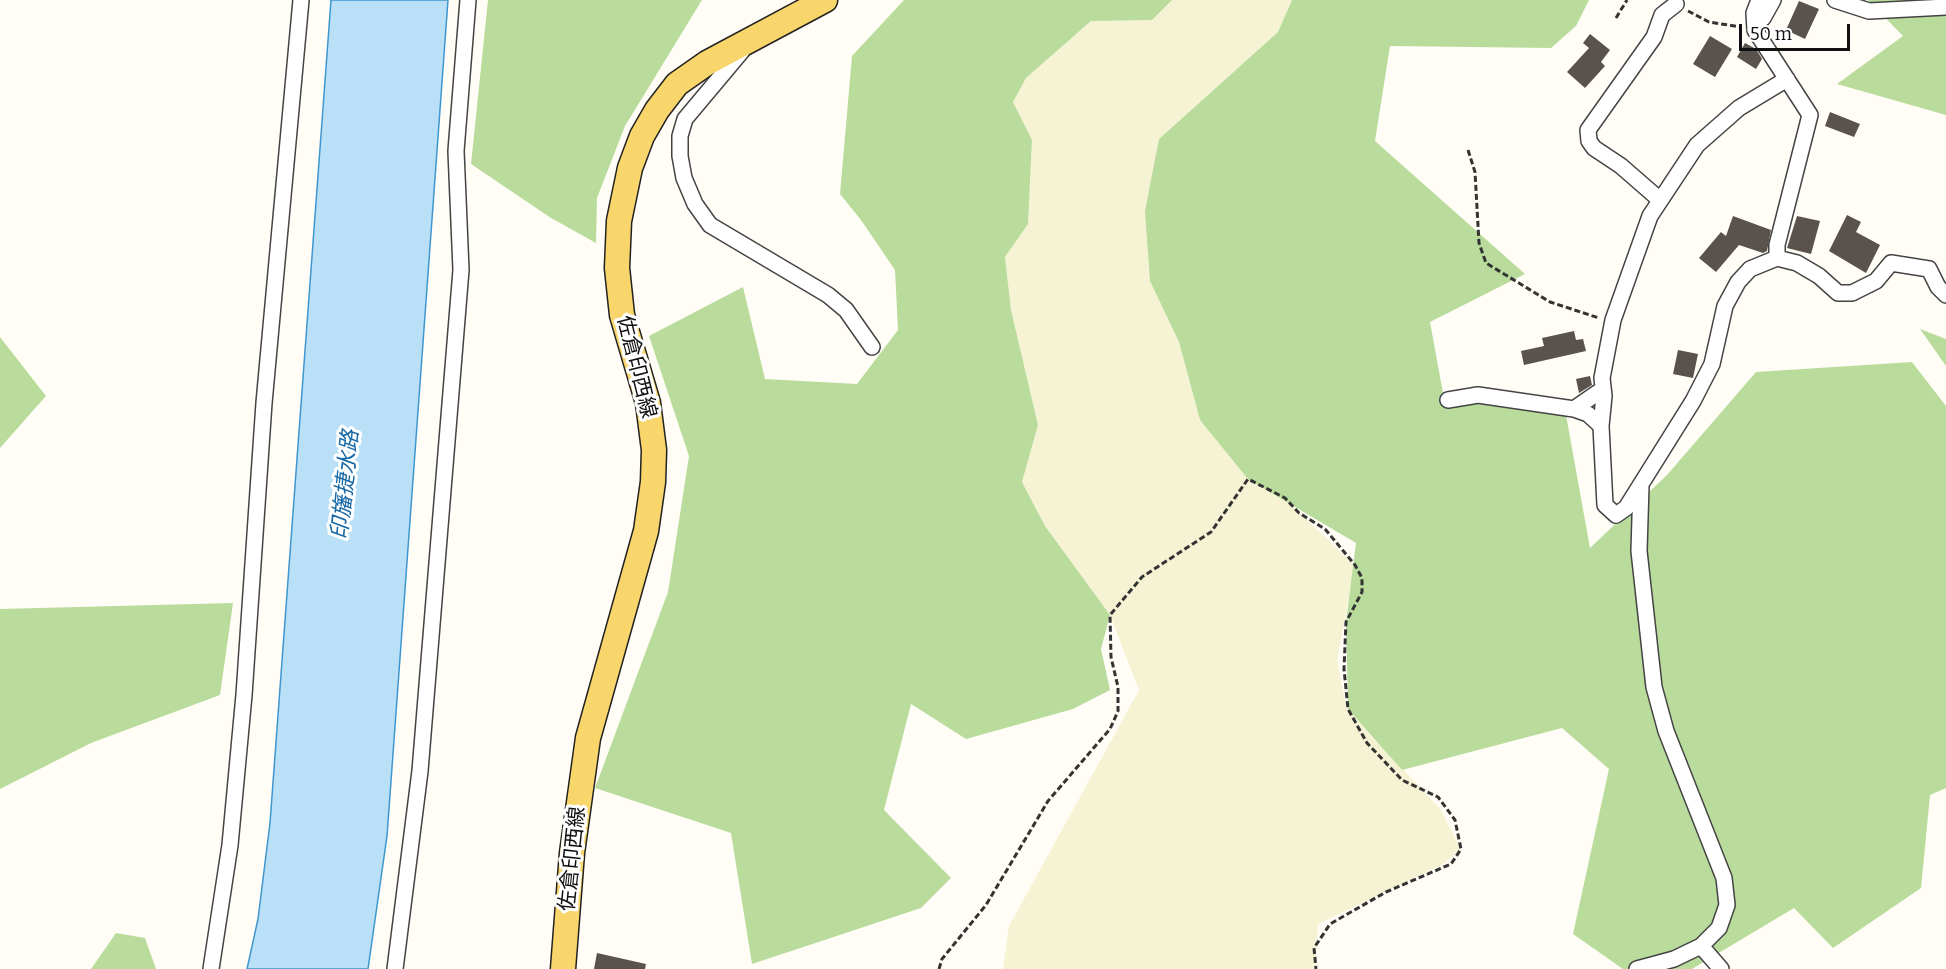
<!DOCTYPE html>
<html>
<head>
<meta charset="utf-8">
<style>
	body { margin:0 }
	#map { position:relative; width:1946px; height:969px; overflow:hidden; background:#fffdf5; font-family:Bitter,serif }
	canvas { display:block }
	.scale { position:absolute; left:1739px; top:24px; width:111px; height:27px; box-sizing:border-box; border:3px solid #111; border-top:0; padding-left:8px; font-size:18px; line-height:21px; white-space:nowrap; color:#111; -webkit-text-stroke:4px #fff; paint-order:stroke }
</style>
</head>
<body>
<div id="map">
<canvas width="1946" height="969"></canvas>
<div class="scale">50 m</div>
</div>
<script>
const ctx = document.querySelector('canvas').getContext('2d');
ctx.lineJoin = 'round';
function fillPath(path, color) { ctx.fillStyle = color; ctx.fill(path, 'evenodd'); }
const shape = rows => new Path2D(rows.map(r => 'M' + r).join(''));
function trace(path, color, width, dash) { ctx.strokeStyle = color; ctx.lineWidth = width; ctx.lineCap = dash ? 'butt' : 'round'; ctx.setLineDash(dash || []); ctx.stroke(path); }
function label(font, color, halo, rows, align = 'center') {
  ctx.font = font + ' Bitter,"Noto Sans JP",serif'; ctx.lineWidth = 6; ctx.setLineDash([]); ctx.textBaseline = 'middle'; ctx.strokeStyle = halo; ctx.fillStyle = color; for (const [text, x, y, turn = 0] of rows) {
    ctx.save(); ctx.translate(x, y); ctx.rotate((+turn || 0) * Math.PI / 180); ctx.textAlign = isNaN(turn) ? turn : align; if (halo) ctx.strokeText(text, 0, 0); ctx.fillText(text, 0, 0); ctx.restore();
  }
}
fillPath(shape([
	[1172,0,1292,0,1278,32,1159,139,1150,281,1179,342,1200,420,1355,565,1337,661,1347,709,1441,810,1461,849,1442,865,1318,924,1315,969,1003,969,1009,926,1139,690,1110,615,1045,526,1022,482,1038,425,1011,310,1005,257,1028,224,1032,140,1013,102,1026,78,1091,21,1152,20]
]), '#f6f3d4');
fillPath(shape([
	[488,0,702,0,625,126,597,198,596,243,551,218,471,164],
	[904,0,1172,0,1152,20,1091,21,1026,78,1013,102,1032,140,1028,224,1005,257,1011,310,1038,425,1022,482,1045,526,1110,615,1101,649,1110,690,1073,709,966,739,911,704,884,810,951,878,921,908,752,964,731,833,595,788,668,592,689,456,649,336,743,287,765,379,857,384,898,330,895,270,861,220,840,194,852,56],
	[1292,0,1589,0,1576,26,1551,48,1390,46,1375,141,1525,274,1430,322,1443,393,1566,415,1590,548,1667,475,1756,372,1912,362,1946,406,1946,788,1930,795,1921,888,1833,948,1794,908,1692,969,1623,969,1573,934,1609,769,1562,728,1402,770,1348,709,1346,622,1356,543,1248,479,1200,420,1179,342,1150,281,1145,211,1159,139,1278,32],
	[1868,0,1946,0,1946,115,1837,84,1903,36],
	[1920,329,1946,339,1946,366],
	[0,337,46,396,0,448],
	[233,603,220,695,91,743,0,789,0,609],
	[116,933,145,938,156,969,91,969]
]), '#b9dc9c');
const water = shape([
	[331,0,448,0,387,836,368,969,247,969,258,919,270,823,331,0]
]);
fillPath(water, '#b9e0f7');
trace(water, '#3f96cf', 1.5);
fillPath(shape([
	[1799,1,1819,9,1805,39,1786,30],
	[1590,34,1610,50,1601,62,1605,66,1585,88,1567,72,1589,48,1583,43],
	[1710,36,1732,49,1715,77,1693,64],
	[1745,43,1756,49,1762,59,1756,69,1737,57],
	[1830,112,1860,124,1854,137,1825,126],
	[1847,215,1861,222,1856,232,1880,245,1866,273,1829,251],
	[1733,216,1771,230,1767,251,1763,253,1739,245,1716,272,1699,258,1721,232,1726,236],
	[1797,216,1820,221,1811,254,1787,248],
	[1574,331,1576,340,1583,339,1586,351,1524,365,1521,351,1544,346,1542,338],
	[1678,350,1698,354,1693,378,1673,374],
	[1590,376,1592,385,1579,393,1576,379],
	[597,953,646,964,645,969,594,969]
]), '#5a524d');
const street = shape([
	[1759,0,1754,13,1755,30,1810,115,1777,245,1777,258],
	[1835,0,1869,11,1946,7],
	[1755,24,1763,18,1773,0],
	[742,51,685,119,680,136,680,156,684,178,695,204,710,225,828,295,846,310,872,347],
	[1787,79,1739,108,1697,145,1650,216,1613,320,1602,378,1604,396,1601,426,1605,505,1616,515,1626,508,1693,401,1712,364,1725,306,1738,282,1750,269,1777,258,1797,263,1819,276,1838,293,1852,293,1876,281,1891,263,1929,269,1938,287,1946,295],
	[1660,200,1621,166,1594,148,1589,141,1588,130,1654,37,1662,15,1676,4],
	[1448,400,1478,395,1574,409,1588,414,1601,426],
	[1574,409,1603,389],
	[1701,946,1721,969],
	[211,969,230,845,244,695,264,403,301,0],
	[395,969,420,771,461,270,456,151,468,0],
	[1637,969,1674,959,1701,946,1719,928,1727,905,1724,878,1666,731,1654,687,1639,551,1641,485]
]);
const primary = shape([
	[563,969,572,853,588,738,646,531,653,482,654,450,648,403,622,315,617,268,619,221,630,168,642,136,657,110,677,84,707,63,825,0]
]);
trace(street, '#444', 18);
trace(primary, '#222', 27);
trace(shape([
	[1688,11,1709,22,1741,27],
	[1616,18,1627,0],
	[1468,150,1475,172,1479,243,1486,263,1550,302,1599,318],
	[939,969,942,959,986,905,1048,801,1110,729,1118,711,1118,687,1111,657,1110,615,1142,577,1211,532,1248,479,1285,498,1299,513,1325,529,1355,565,1362,578,1362,592,1346,622,1344,669,1348,709,1367,743,1402,780,1438,797,1455,820,1461,849,1451,864,1386,892,1330,924,1314,948,1316,969]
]), '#333', 3, [6, 3]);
trace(street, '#fff', 15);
trace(primary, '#f9d66b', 24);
label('21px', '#111', '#fff', [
	["佐倉印西線",636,367,76],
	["佐倉印西線",573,859,-84]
]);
label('italic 22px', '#1768a6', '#fff', [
	["印旛捷水路",346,485,-84]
]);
</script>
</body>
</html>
